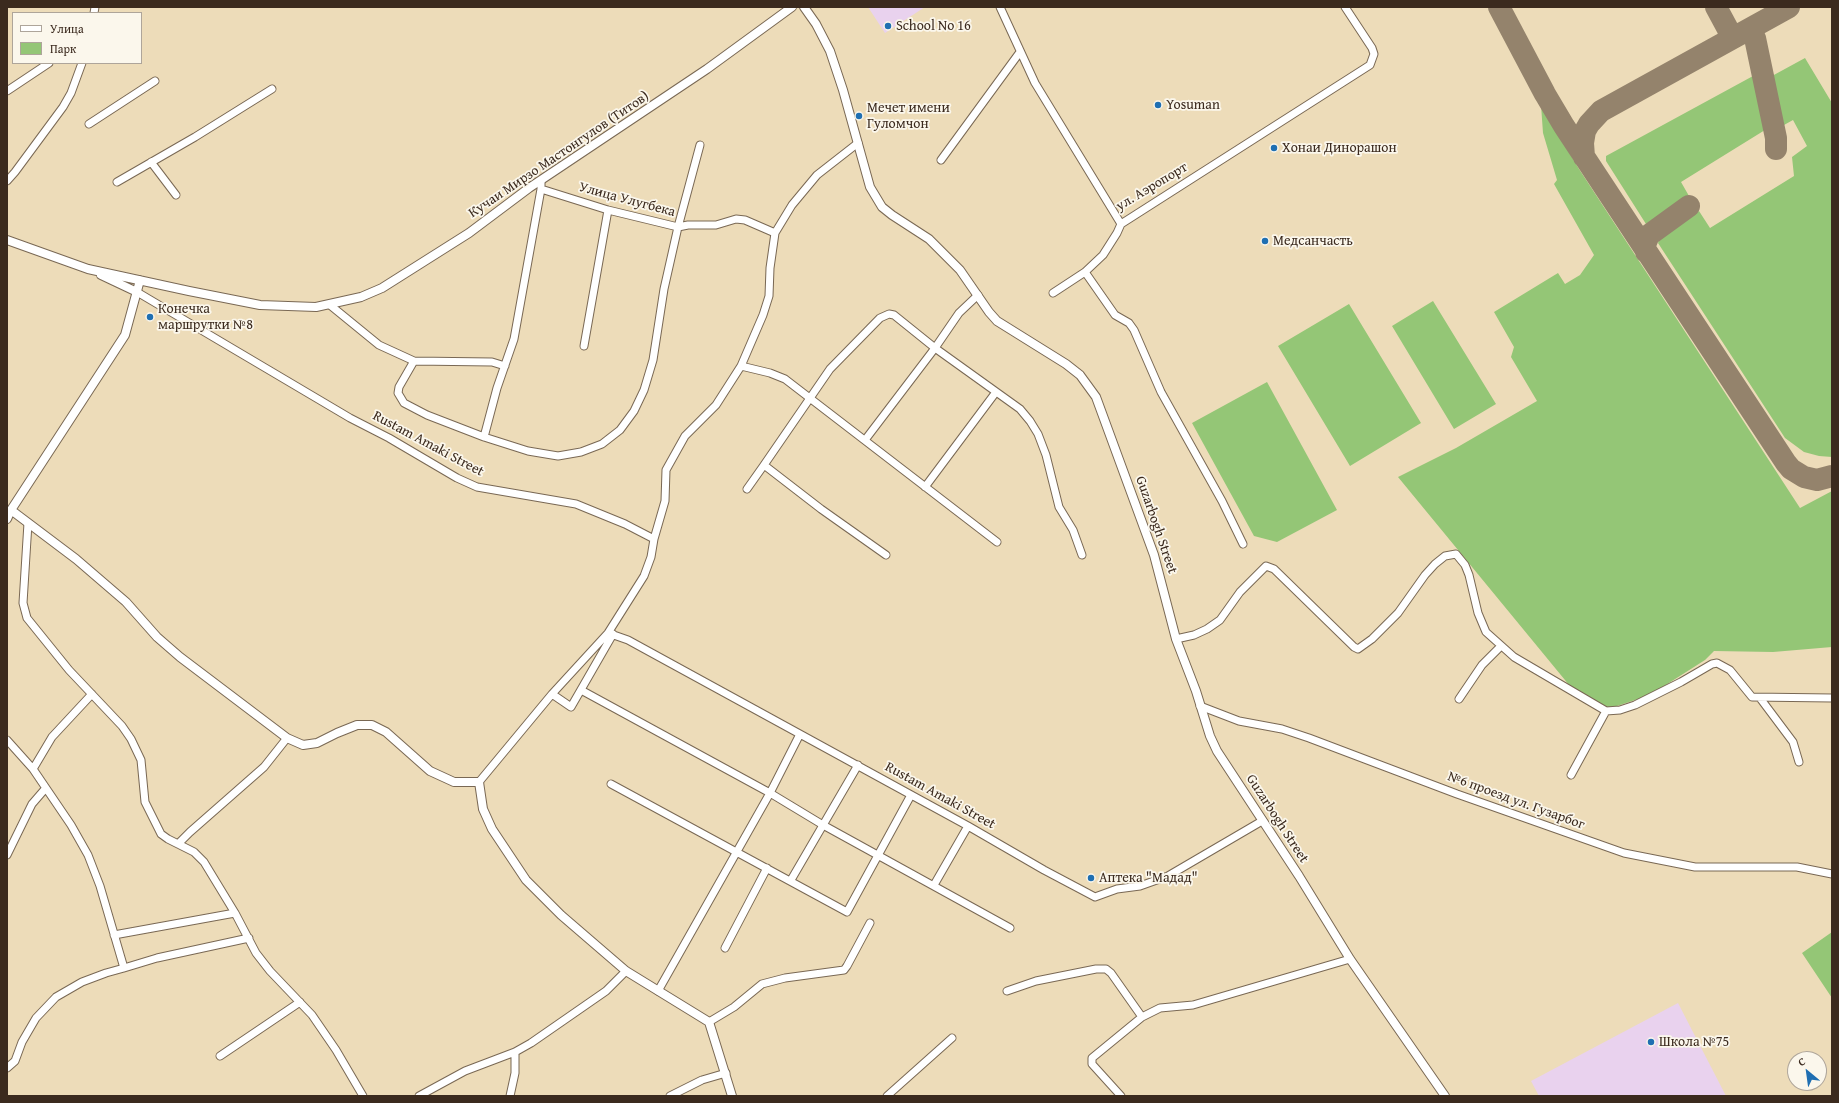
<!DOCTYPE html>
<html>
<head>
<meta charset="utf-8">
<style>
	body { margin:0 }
	#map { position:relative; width:1839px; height:1103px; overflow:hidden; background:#eddcb9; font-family:"Gentium Book Plus",serif }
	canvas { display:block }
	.frame { position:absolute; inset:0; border:8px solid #3b2a1e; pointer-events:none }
	.legend { position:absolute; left:12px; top:12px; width:130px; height:52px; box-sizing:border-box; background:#fbf7ec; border:1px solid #aea59a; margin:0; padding:5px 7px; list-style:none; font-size:12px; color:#3b2a1e }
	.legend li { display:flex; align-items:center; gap:8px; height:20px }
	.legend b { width:20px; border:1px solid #aea59a }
	.north { position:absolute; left:1787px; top:1051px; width:40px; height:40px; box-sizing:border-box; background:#fbf7ec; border:1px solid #aea59a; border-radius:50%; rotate:331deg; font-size:11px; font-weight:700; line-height:16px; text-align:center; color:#3b2a1e }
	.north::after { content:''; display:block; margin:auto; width:14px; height:18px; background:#1f6fb2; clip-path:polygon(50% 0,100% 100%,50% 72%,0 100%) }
</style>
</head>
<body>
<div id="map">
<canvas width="1839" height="1103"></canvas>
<div class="frame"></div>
<ul class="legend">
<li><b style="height:5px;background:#fff"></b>Улица</li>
<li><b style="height:11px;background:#94c676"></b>Парк</li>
</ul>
<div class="north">С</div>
</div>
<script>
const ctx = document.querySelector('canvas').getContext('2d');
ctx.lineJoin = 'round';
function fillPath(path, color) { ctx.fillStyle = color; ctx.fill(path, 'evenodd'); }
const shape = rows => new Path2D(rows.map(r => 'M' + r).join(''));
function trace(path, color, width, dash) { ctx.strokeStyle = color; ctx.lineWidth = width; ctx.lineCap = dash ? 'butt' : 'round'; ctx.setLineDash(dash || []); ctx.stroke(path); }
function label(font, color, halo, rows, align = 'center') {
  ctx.font = font + ' "Gentium Book Plus",serif'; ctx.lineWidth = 3.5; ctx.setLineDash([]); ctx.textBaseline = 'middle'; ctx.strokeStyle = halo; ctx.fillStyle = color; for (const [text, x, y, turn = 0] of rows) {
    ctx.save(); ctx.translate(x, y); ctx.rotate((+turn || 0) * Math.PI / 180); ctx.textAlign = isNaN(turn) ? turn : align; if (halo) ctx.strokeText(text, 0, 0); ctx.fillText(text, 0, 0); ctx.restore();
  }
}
fillPath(shape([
	[868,7,925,7,885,33],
	[1678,1003,1726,1096,1539,1096,1531,1081]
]), '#e9d2ee');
fillPath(shape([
	[1805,58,1832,103,1832,457,1819,456,1804,452,1785,438,1658,243,1660,238,1699,211,1710,228,1794,176,1792,157,1807,146,1793,120,1784,125,1772,76],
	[1753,76,1760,83,1769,126,1765,130,1681,182,1689,196,1646,224,1606,161,1606,156],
	[1541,105,1579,169,1800,508,1832,491,1832,647,1773,652,1714,651,1705,660,1650,695,1608,709,1574,691,1398,477,1456,448,1537,401,1511,357,1514,347,1494,312,1558,273,1565,284,1580,275,1594,255,1554,184,1557,180,1543,133],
	[1433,301,1496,404,1454,429,1392,326],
	[1349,304,1421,423,1350,466,1278,346],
	[1267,382,1337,510,1277,542,1254,536,1192,423],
	[1832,932,1832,998,1802,953]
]), '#94c676');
trace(shape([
	[1499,7,1545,94,1564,126,1786,463,1791,469,1804,477,1817,480,1832,476],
	[1716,7,1730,33,1726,42],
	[1746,31,1755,38,1776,138,1776,149],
	[1584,157,1583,143,1585,131,1589,124,1601,111,1789,7],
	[1646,252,1645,245,1649,235,1689,206]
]), '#94836c', 22);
const minor = shape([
	[1000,7,1035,83,1121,224],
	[94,13,95,7],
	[7,91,49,63],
	[89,124,155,81],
	[941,160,1020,52],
	[151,162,176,195],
	[7,181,15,172,63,107,71,93,82,63],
	[117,182,195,137,272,89],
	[541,189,608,210,678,227,688,225,716,225,736,219,745,220,775,233],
	[1121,224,1117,233,1103,255,1085,272,1115,315,1129,323,1134,330,1161,392,1222,501,1243,544],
	[1121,224,1370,65,1374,54,1372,48,1345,7],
	[137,292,350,418,389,438,457,478,477,487,576,504,625,524,654,539,651,557,644,576,608,633,552,694,479,782],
	[1053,293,1085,272],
	[330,305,379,345,414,361,399,387,398,393,404,403,427,415,484,437,528,451,558,456,581,452,602,444,620,430,634,411,644,390,653,360,664,289,678,227,700,145],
	[584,346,608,210],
	[414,361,492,362,505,366],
	[741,366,763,315,769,296,770,268,775,233,792,205,817,175,858,143],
	[484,437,497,388,514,339,541,189,541,181],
	[865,440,935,348,959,313,978,295],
	[925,487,996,392],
	[747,489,764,465],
	[28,523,23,603,27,618,69,670,122,726,131,739,141,760,145,802,161,834,168,839,194,852,204,862,235,913,256,953,270,971,312,1015,336,1050,363,1096],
	[654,539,665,501,666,470,685,436,716,405,741,366,770,373,785,379,997,542],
	[886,555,821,509,764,465,830,369,880,318,889,314,894,315,935,348,1020,409,1030,421,1038,434,1046,455,1059,507,1073,530,1082,555],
	[608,633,628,640,968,826,1044,870,1095,897,1117,889,1140,886,1168,876,1262,821],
	[1176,639,1194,635,1207,629,1220,620,1240,592,1266,566,1274,569,1354,647,1358,649,1372,639,1398,613,1425,575,1435,564,1445,556,1456,554,1465,565,1469,575,1478,613,1486,632,1514,657,1606,711,1620,710,1635,705,1681,682,1712,664,1717,663,1730,670,1752,697,1832,698],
	[581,690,770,793,823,825,1010,928],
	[552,694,571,707,613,634],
	[1760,698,1793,742,1799,762],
	[1459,699,1482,665,1501,646],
	[1200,706,1239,721,1282,729,1309,738,1457,794,1624,853,1695,867,1797,867,1832,874],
	[7,740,33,769],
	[1571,775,1606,711],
	[611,784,847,912,911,795],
	[178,844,190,832,264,767,287,738],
	[7,855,32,804,45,789],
	[791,880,858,765],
	[934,885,968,826],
	[114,935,235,913],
	[725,948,767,868],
	[124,968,157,958,249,938],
	[658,991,770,793,800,734],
	[1007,991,1036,981,1096,969,1106,969,1111,973,1142,1017],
	[709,1022,734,1007,762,984,785,978,844,970,847,966,870,923],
	[220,1056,300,1002],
	[7,1068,15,1061,22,1042,36,1018,56,997,82,982,106,973,124,968,100,886,88,855,71,825,33,769,52,737,92,694],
	[419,1096,465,1071,515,1052,531,1043,606,991,626,971],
	[510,1096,515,1073,515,1052],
	[670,1096,702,1080,726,1073],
	[887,1096,952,1038],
	[1121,1096,1092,1064,1092,1058,1142,1017,1160,1008,1193,1005,1350,959]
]);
const tertiary = shape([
	[804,7,816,24,830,51,843,90,870,187,882,207,892,215,929,239,960,270,989,312,997,321,1066,364,1080,375,1096,397,1154,555,1176,639,1196,691,1210,736,1217,751,1299,876,1350,959,1445,1096],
	[7,240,88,269,189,291,260,305,316,307,361,297,382,288,469,233,529,188,707,69,792,7],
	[101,275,137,292],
	[11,510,76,559,126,602,157,637,180,657,287,738,303,745,317,743,337,733,357,725,372,725,386,732,430,771,454,782,479,782,483,809,492,829,526,880,561,915,626,971,709,1022,732,1096],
	[7,519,11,510,125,335,140,280]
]);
trace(minor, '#796854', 9);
trace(tertiary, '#796854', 10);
trace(minor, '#fff', 7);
trace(tertiary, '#fff', 8);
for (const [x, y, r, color] of [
	[888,26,4,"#1f6fb2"],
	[1158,105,4,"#1f6fb2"],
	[859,116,4,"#1f6fb2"],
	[1274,148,4,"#1f6fb2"],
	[1265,241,4,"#1f6fb2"],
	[150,317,4,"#1f6fb2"],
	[1091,878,4,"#1f6fb2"],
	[1651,1042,4,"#1f6fb2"]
]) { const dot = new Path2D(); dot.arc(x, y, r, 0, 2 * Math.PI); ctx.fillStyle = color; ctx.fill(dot); trace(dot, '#fbf7ec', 1.5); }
label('14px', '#3b2a1e', '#fbf7ec', [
	["School No 16",896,26],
	["Yosuman",1166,105],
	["Мечет имени",867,108],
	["Гуломчон",867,124],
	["Хонаи Динорашон",1282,148],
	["Медсанчасть",1273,241],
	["Конечка",158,309],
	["маршрутки №8",158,325],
	["Аптека \"Мадад\"",1099,878],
	["Школа №75",1659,1042]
], 'left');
label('14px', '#3b2a1e', '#fbf7ec', [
	["Кучаи Мирзо Мастонгулов (Титов)",559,155,-34],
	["ул. Аэропорт",1152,187,-31],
	["Улица Улугбека",627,200,15],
	["Rustam Amaki Street",428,444,28],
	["Guzarbogh Street",1156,525,71],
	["Rustam Amaki Street",940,796,29],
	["№6 проезд ул. Гузарбог",1516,801,20],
	["Guzarbogh Street",1277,819,57]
]);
</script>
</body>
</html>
